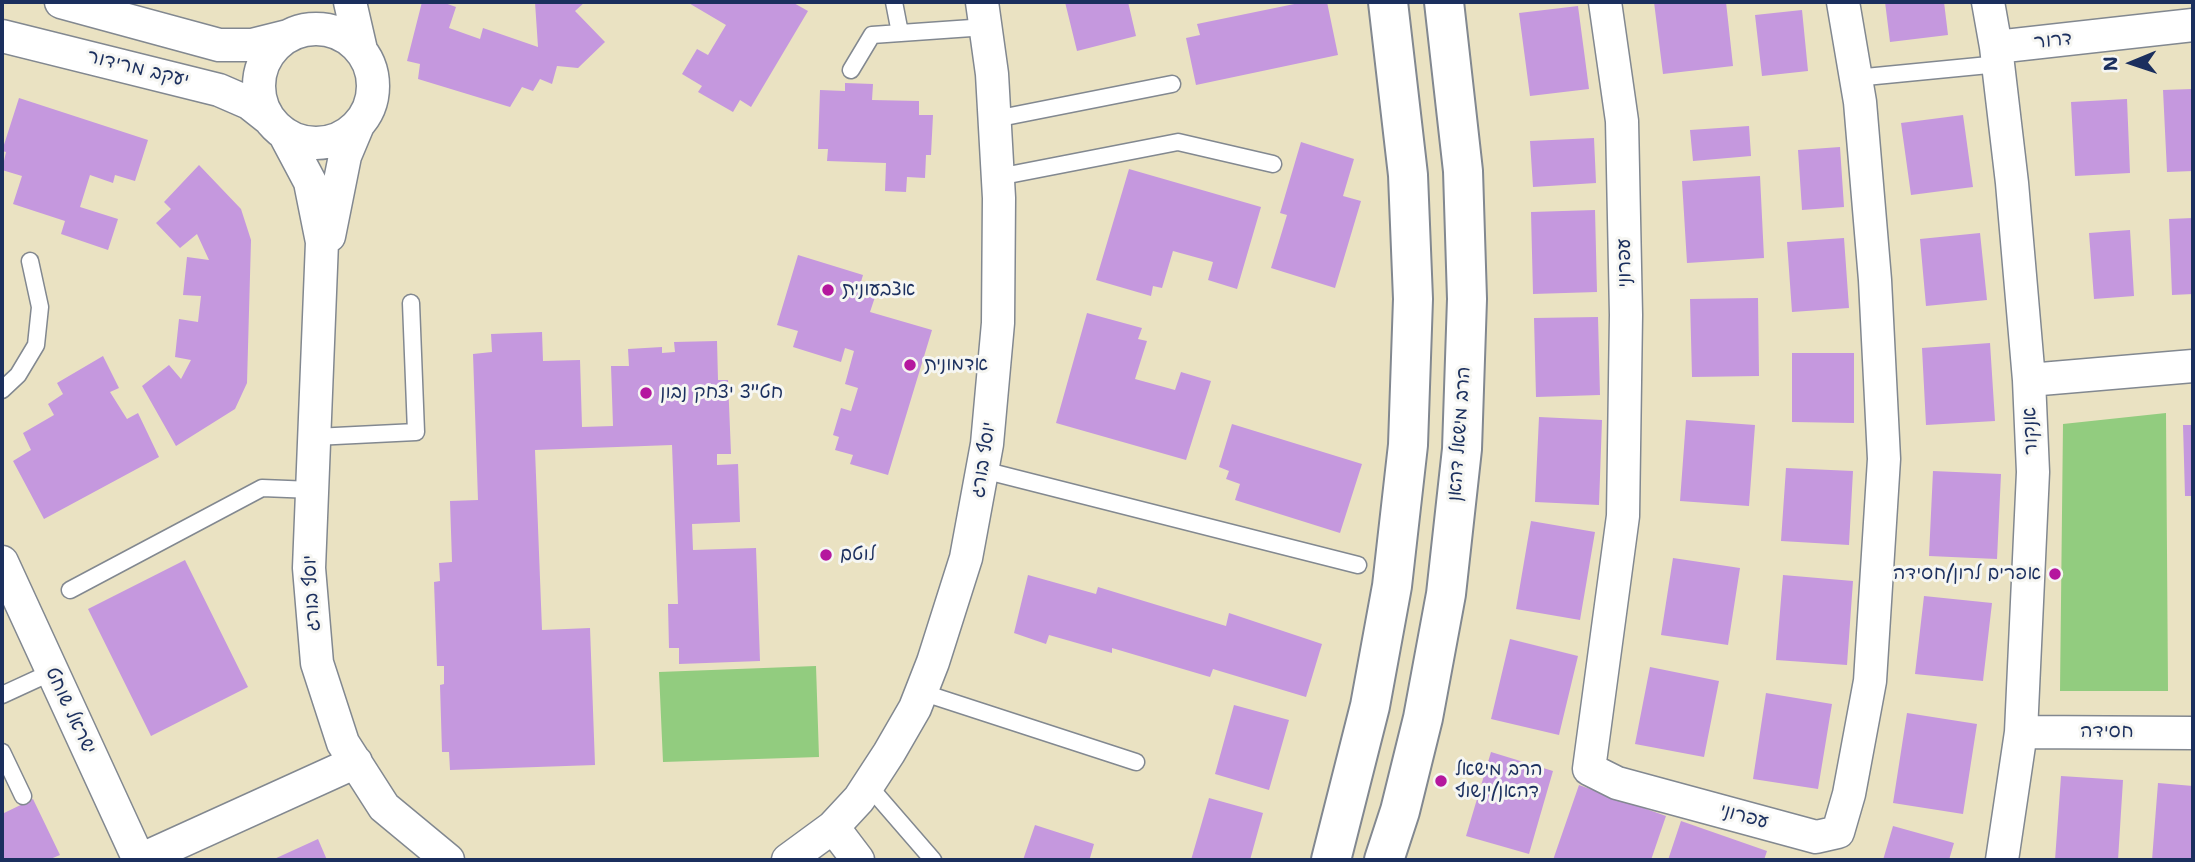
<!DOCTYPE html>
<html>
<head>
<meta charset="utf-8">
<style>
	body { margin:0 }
	#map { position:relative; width:2195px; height:862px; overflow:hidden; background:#eae2c2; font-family:"Shantell Sans",sans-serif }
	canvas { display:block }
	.frame { position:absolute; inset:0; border:4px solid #1b2f5e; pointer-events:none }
	.north { position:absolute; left:2097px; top:28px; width:70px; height:70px; -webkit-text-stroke:5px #f6f6f2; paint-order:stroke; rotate:268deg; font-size:19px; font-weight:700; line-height:28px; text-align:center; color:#1b2f5e }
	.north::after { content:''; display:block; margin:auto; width:24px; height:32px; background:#1b2f5e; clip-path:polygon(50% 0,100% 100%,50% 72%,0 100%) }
</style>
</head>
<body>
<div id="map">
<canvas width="2195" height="862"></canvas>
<div class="frame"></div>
<div class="north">N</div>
</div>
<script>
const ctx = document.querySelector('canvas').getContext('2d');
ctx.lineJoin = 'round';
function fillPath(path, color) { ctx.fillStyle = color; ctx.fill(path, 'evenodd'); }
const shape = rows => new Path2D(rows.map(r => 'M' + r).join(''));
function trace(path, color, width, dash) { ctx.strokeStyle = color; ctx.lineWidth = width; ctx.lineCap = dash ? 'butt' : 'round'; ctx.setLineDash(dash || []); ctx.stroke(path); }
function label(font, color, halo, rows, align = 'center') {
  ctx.font = font + ' "Shantell Sans","Playpen Sans Hebrew",sans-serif'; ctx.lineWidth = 6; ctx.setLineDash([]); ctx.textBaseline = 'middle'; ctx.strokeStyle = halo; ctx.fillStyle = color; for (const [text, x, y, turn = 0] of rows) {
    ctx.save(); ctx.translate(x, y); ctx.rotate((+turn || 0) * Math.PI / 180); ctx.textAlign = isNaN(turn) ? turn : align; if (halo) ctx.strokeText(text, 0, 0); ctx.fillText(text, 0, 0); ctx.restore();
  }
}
fillPath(shape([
	[2166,413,2168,691,2060,691,2063,424],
	[816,666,819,757,663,762,659,672]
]), '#92cc7f');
fillPath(shape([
	[422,2,442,2,456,7,449,28,480,39,483,28,538,47,535,2,585,2,575,11,605,42,578,68,557,66,552,84,540,79,533,91,522,87,510,107,418,79,420,64,407,61],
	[687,2,792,2,808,11,751,107,740,100,733,112,698,92,702,86,682,74,697,49,708,55,726,25],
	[1065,2,1128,2,1136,36,1077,51],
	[1304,2,1327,2,1338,55,1196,85,1186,38,1200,35,1197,24],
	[1654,2,1726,2,1733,66,1663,74],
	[1885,2,1944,2,1948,35,1890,42],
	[1578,6,1589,89,1530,96,1519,13],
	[1802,10,1808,71,1762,76,1755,15],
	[845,83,873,84,872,100,919,101,919,115,933,115,931,155,926,155,925,178,907,177,906,192,885,191,886,163,827,161,828,149,818,149,820,90,845,91],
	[2193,89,2193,171,2167,172,2163,90],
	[19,98,148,140,135,181,115,175,113,183,90,175,80,207,118,219,108,250,61,234,65,221,13,204,22,176,2,170,6,152,2,151],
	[2127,99,2130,173,2075,176,2071,102],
	[1963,115,1973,187,1911,195,1901,123],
	[1749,126,1751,156,1693,161,1690,130],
	[1594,138,1596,183,1533,187,1530,141],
	[1301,142,1354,159,1343,196,1361,201,1335,288,1271,268,1287,215,1280,213],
	[1840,147,1844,207,1802,210,1798,150],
	[199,165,241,209,251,240,247,383,235,409,176,446,142,386,169,365,181,379,191,360,175,357,179,319,198,322,201,296,183,295,187,257,209,260,197,234,180,248,156,223,171,209,164,202],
	[1129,169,1261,207,1237,289,1208,280,1213,262,1173,251,1162,288,1153,286,1151,296,1096,280],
	[1760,176,1764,258,1687,263,1682,181],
	[1595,210,1597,292,1533,294,1531,212],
	[2193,218,2193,294,2172,295,2169,219],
	[2130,230,2134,296,2094,299,2089,233],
	[1980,233,1987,300,1926,306,1920,239],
	[1844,238,1849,308,1792,312,1787,242],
	[798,255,863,275,858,292,875,297,870,312,932,330,888,475,850,464,853,455,835,450,839,437,833,435,841,408,851,411,858,388,845,384,854,351,845,348,841,362,793,347,798,331,777,325],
	[1758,298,1759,376,1692,377,1690,299],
	[1087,313,1142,328,1138,339,1147,341,1135,379,1175,390,1181,372,1211,381,1186,460,1056,423],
	[1598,317,1600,395,1536,397,1534,318],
	[542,332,543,361,580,360,582,427,613,426,611,366,629,366,628,349,662,347,662,353,675,352,674,342,717,341,718,380,728,380,731,454,717,454,717,465,738,464,740,522,692,524,693,550,756,548,760,661,679,664,679,648,669,648,668,604,678,604,672,445,535,450,542,630,590,628,595,765,450,770,449,752,442,752,440,685,444,684,444,666,437,666,434,582,440,581,439,563,452,562,450,501,478,500,473,354,492,352,491,334],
	[1990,343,1995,421,1926,425,1922,348],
	[1792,353,1854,353,1854,423,1792,422],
	[103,356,119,388,110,392,127,419,138,413,159,457,44,519,13,461,31,450,23,433,54,415,48,404,63,394,57,383],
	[1539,417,1602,420,1599,505,1535,502],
	[1686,420,1755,425,1749,506,1680,501],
	[1232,424,1362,464,1340,533,1235,500,1240,484,1226,479,1229,471,1219,467],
	[2183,425,2193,425,2193,496,2185,496],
	[1786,468,1853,471,1849,545,1781,541],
	[1933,471,2001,474,1997,559,1929,556],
	[1531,521,1595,532,1580,620,1516,609],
	[1673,558,1740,568,1728,645,1661,635],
	[185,560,248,687,151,736,88,609],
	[1028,575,1096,594,1098,587,1226,626,1229,613,1322,644,1306,697,1213,669,1210,677,1112,648,1112,653,1049,635,1046,644,1014,633],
	[1783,575,1853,581,1847,665,1776,660],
	[1924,596,1992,603,1983,681,1915,674],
	[1510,639,1578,656,1559,735,1491,719],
	[1650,667,1719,681,1704,757,1635,744],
	[1766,693,1832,704,1818,789,1753,779],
	[1234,705,1289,720,1269,790,1215,774],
	[1907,713,1977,724,1963,814,1893,803],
	[1491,752,1553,771,1529,854,1466,836],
	[2061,776,2123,780,2118,860,2055,860],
	[2158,783,2193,786,2193,860,2152,860],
	[1579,785,1666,816,1651,860,1553,860],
	[1209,798,1263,813,1250,860,1191,860],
	[33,799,60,855,48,860,2,860,2,814],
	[1681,821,1767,851,1764,860,1668,860],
	[1035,825,1094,844,1090,858,1097,860,1023,860],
	[1893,826,1954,843,1949,860,1883,860],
	[318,839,327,860,272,860]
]), '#c598de');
const service = shape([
	[894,2,900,33],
	[851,70,872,35,986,27],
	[1855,78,1999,64],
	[995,119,1172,84],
	[998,177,1178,142,1273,164],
	[2,390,18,375,36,345,40,307,30,261],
	[315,437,416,432,411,303],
	[983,470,1358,565],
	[70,590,262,488,313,490],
	[921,692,1136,762],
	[2,695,52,672],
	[2,752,23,796],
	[868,785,933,860]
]);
const minor = shape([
	[61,2,219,45,252,45,288,36],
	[350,2,361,50],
	[1605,2,1622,121,1626,315,1623,516,1589,769,1617,783,1816,837,1838,832,1849,794,1870,681,1884,459,1875,280,1860,102,1843,2],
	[1988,2,1996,47,2012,183,2029,380,2033,472,2021,732,2002,860],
	'259 86a57 57 0 1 1 114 0a57 57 0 1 1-114 0Z',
	[2,36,219,90,249,103,268,118],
	[1996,47,2193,25],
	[284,133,310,182,322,242,309,568,317,663,343,743,384,807,448,860],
	[329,236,345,156,358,125],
	[2029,380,2193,366],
	[2,562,139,860],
	[2021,732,2193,733],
	[833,827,858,860],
	[140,860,356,762],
	[788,860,833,827,859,799,889,753,915,708,933,662,966,558,987,444,998,323,999,198,992,74,982,2]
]);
const tertiary = shape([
	[1331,860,1370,706,1392,586,1408,445,1413,299,1408,175,1388,2],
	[1384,860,1400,811,1423,718,1446,594,1462,449,1467,299,1463,171,1444,2]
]);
trace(service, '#828890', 19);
trace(minor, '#828890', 35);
trace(tertiary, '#828890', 42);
trace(service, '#fff', 16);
trace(minor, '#fff', 32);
trace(tertiary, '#fff', 38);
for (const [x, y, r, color] of [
	[828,290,7,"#b5179e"],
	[910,365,7,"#b5179e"],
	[646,393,7,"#b5179e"],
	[826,555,7,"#b5179e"],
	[2055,574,7,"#b5179e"],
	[1441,781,7,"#b5179e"]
]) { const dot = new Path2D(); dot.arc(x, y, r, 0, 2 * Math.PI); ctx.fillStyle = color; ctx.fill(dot); trace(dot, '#f6f6f2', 2.5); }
label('19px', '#1b2f5e', '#f6f6f2', [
	["דרור",2053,41,-6],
	["יעקב מרידור",138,69,14],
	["עפרוני",1625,263,-91],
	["אנקור",2031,431,-92],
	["הרב מישאל דהאן",1460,434,-86],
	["יוסף בורג",984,460,-81],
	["יוסף בורג",312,593,-93],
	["ישראל שוחט",70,711,65],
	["חסידה",2107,732],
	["עפרוני",1744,817,15]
]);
label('19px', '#1b2f5e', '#f6f6f2', [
	["אצבעונית",842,290],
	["אדמונית",924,365],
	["חט\"צ יצחק נבון",660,393],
	["לוטם",840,555],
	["אפרים לרון/חסידה",2041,574,"right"],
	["הרב מישאל",1455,770],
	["דהאן/ינשוף",1455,792]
], 'left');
</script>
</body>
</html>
